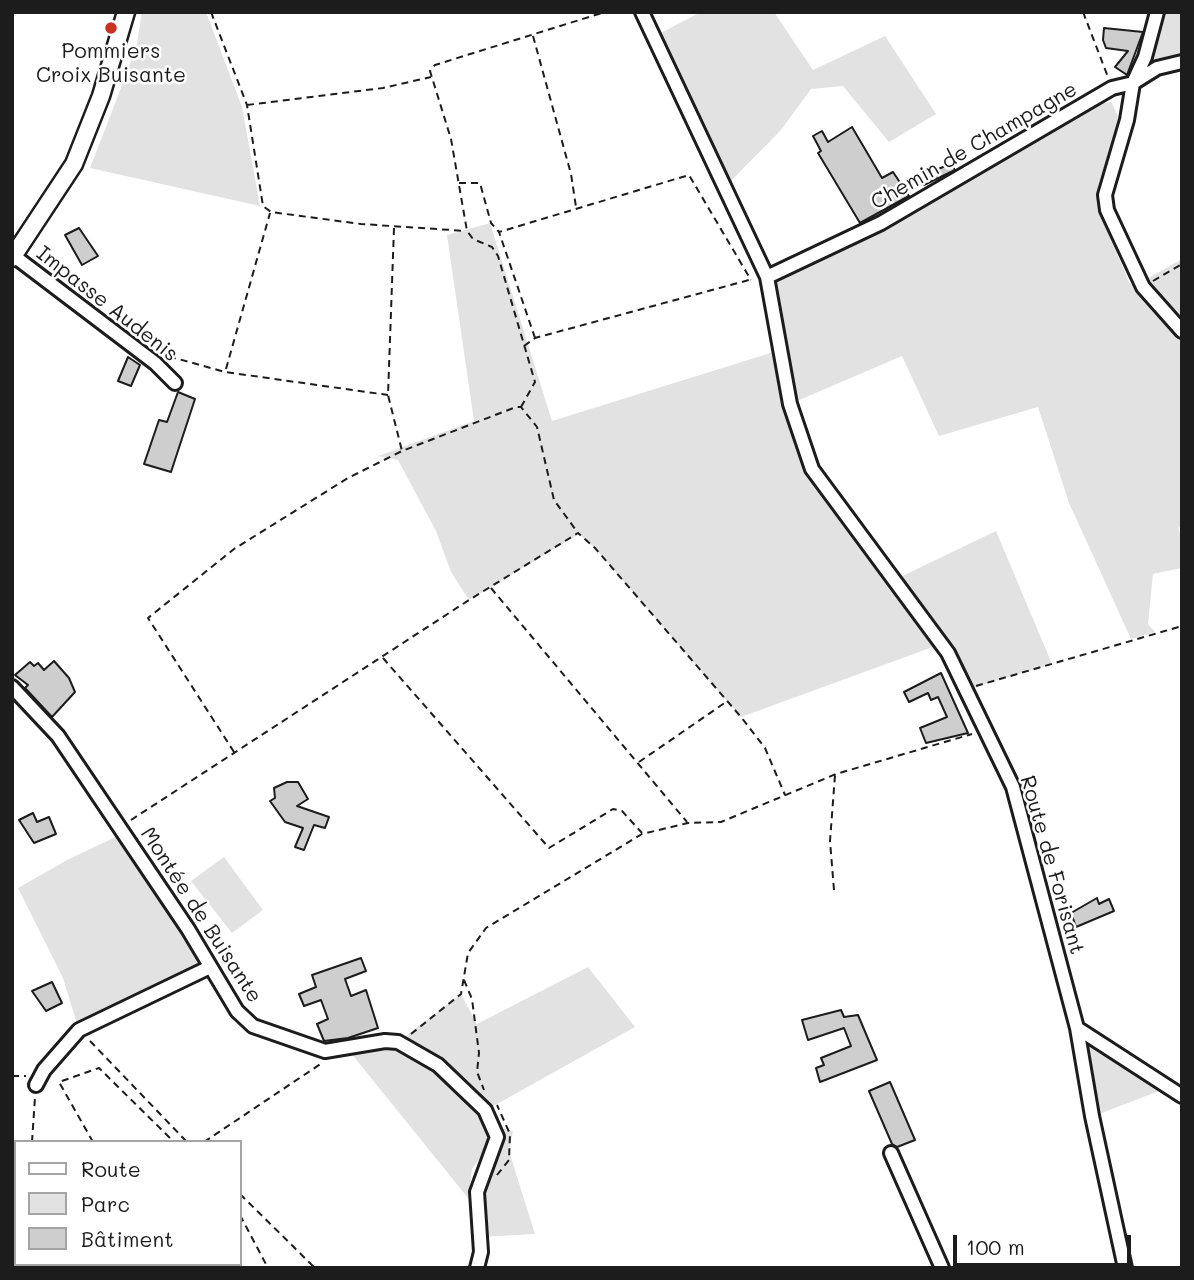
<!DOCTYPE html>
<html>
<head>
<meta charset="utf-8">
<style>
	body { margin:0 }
	#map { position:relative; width:1194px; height:1280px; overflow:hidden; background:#fff; font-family:Mali,sans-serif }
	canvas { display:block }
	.frame { position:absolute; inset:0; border:14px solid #1c1c1c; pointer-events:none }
	.legend { position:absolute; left:14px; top:1140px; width:228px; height:126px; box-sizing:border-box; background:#fff; border:2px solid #a4a4a4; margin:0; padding:9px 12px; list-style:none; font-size:21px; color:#1c1c1c }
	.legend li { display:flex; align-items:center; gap:14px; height:35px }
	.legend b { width:35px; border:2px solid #a4a4a4 }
	.scale { position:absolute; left:953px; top:1235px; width:178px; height:32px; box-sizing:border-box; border:4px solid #1c1c1c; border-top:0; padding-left:9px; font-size:21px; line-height:24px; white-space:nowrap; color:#1c1c1c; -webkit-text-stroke:5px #fff; paint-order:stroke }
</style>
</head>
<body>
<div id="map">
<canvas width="1194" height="1280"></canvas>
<div class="frame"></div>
<ul class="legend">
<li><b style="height:9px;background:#fff"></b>Route</li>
<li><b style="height:19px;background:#e2e2e2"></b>Parc</li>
<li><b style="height:19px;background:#cecece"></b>Bâtiment</li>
</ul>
<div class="scale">100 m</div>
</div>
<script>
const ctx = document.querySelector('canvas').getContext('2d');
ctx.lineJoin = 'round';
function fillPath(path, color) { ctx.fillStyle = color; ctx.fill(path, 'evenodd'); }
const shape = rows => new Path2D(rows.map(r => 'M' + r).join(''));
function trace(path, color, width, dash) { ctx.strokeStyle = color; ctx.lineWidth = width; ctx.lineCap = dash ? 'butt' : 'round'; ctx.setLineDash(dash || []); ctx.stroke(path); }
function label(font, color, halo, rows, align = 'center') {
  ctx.font = font + ' Mali,sans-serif'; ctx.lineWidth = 5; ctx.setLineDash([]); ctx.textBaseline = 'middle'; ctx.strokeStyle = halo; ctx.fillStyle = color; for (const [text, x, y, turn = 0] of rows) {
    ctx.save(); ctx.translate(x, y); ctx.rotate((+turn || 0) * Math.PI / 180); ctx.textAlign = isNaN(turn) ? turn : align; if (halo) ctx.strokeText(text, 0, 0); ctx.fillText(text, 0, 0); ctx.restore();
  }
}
fillPath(shape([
	[142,12,206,12,242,107,260,206,90,168,136,49],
	[701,12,774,12,813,70,885,36,936,114,889,142,843,86,811,89,781,130,724,188,653,37],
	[1166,12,1182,12,1182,53,1152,60],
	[1111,102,1121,122,1098,185,1103,221,1129,282,1182,334,1182,526,1178,528,1182,539,1182,568,1153,574,1148,624,1155,632,1131,639,1069,503,1038,407,939,436,902,356,790,404,812,469,894,580,996,531,1052,664,965,690,941,644,741,717,595,548,579,534,469,600,451,572,436,531,398,460,378,456,474,421,447,235,490,223,552,421,780,350,767,277,793,267,1074,109],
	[1182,259,1182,323,1159,302,1145,280],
	[124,833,210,967,79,1030,63,978,18,888,69,859],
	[224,857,263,910,232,933,191,881],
	[588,967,635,1027,488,1109,445,1062,435,1067,490,1130,486,1150,472,1169,468,1198,346,1047,398,1042,461,994,477,1024],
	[1088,1044,1159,1091,1094,1116,1083,1049],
	[495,1127,513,1131,509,1151,535,1234,479,1237,477,1204],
	[16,1149,16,1264,158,1264,160,1268,12,1268,12,1150]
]), '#e2e2e2');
const building = shape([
	[1104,28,1143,32,1127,75,1115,67,1128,51,1106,48,1103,40,1104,28],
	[852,127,882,178,893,172,909,196,860,223,818,153,821,151,813,136,822,131,828,142,852,127],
	[951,164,955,170,924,185,920,176,951,164],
	[79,228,98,256,82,265,65,235,79,228],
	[128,357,140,365,131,386,118,381,128,357],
	[178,392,195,399,171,472,144,464,159,420,167,422,178,392],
	[54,661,69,678,75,692,52,717,25,688,28,685,15,675,30,662,34,666,38,663,44,670,54,661],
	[941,673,968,733,926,743,920,728,947,717,938,697,931,700,928,693,909,702,904,692,941,673],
	[287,782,298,782,308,799,297,806,329,817,325,828,314,825,304,850,295,847,303,828,285,822,270,801,275,798,274,788,287,782],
	[33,813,37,822,49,817,56,834,34,843,19,820,33,813],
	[1097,898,1099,904,1109,899,1114,911,1076,927,1071,913,1097,898],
	[361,958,366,971,345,979,351,996,366,990,378,1028,348,1038,324,1041,317,1024,328,1019,321,1000,304,1006,299,994,316,987,312,975,361,958],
	[52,982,62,1003,46,1011,32,991,52,982],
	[841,1010,844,1017,858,1015,877,1060,820,1082,816,1068,824,1065,821,1058,851,1046,844,1028,808,1040,802,1020,841,1010],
	[890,1082,915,1140,897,1147,892,1144,869,1091,890,1082]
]);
fillPath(building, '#cecece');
trace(building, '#1c1c1c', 2);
const minor = shape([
	[642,12,767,277,790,404,812,469,948,653,1013,787,1077,1028,1092,1116,1125,1268],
	[1182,62,1157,68,1133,83,1127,120,1105,195,1107,210,1143,287,1182,331],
	[14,256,155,363,175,383],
	[767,277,881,223,1112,88,1133,83,1145,57,1157,12],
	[12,687,58,736,188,929,237,1011,253,1026,325,1051,385,1041,398,1042,438,1065,485,1110,497,1137,477,1192,481,1252,477,1268],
	[1077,1028,1182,1096],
	[36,1085,44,1070,79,1030,210,967],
	[891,1153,942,1268]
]);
const major = shape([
	[12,258,74,164,101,96,126,12]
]);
trace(minor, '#1c1c1c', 18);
trace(major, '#1c1c1c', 21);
trace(shape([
	[211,12,247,105,263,206,271,212,361,224,466,231],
	[1083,12,1108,77],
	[533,36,571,174,576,207],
	[247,105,383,88,431,77],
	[459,183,480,183,491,223,499,232],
	[394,228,388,395,402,451],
	[1153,281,1182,264],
	[535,338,499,232,689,175,751,280],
	[524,346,535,338,749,280],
	[169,359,175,358,225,372,388,395],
	[226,369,270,213],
	[521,407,535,382,498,256,492,247,473,239,467,231,451,139,430,71,435,65,605,12],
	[491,588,687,822],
	[383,658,549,848,613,809,622,811,642,833],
	[976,686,1182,626],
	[234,752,148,618,234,549,348,478,402,451,516,407,521,407,537,427,554,500,578,533],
	[639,762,726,702],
	[131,820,469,600,578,533,595,548,741,717,765,748,785,795],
	[834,890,830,841,835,775],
	[464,980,472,999,479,1053,477,1072,484,1090],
	[411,1034,461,994,468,953,486,928,642,834,688,823,721,822,836,774,972,734],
	[90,1041,187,1142],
	[12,1076,26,1076],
	[32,1142,35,1097],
	[93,1142,59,1082,99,1068,174,1142],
	[204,1142,322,1063],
	[497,1175,509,1160,510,1134,497,1105],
	[240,1194,315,1268],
	[240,1215,268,1268],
	[12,1255,16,1238],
	[162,1264,164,1268]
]), '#1c1c1c', 2, [7, 5]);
trace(minor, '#fff', 12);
trace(major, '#fff', 16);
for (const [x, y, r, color] of [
	[111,28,7,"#c8321e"]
]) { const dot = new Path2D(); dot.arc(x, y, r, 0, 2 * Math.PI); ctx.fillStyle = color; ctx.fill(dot); trace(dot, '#fff', 2.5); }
label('21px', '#1c1c1c', '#fff', [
	["Pommiers",111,52],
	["Croix Buisante",111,76]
]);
label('21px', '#1c1c1c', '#fff', [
	["Chemin de Champagne",974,146,-30],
	["Impasse Audenis",107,304,38],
	["Route de Forisant",1052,865,74],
	["Montée de Buisante",201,915,57]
]);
</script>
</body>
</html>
